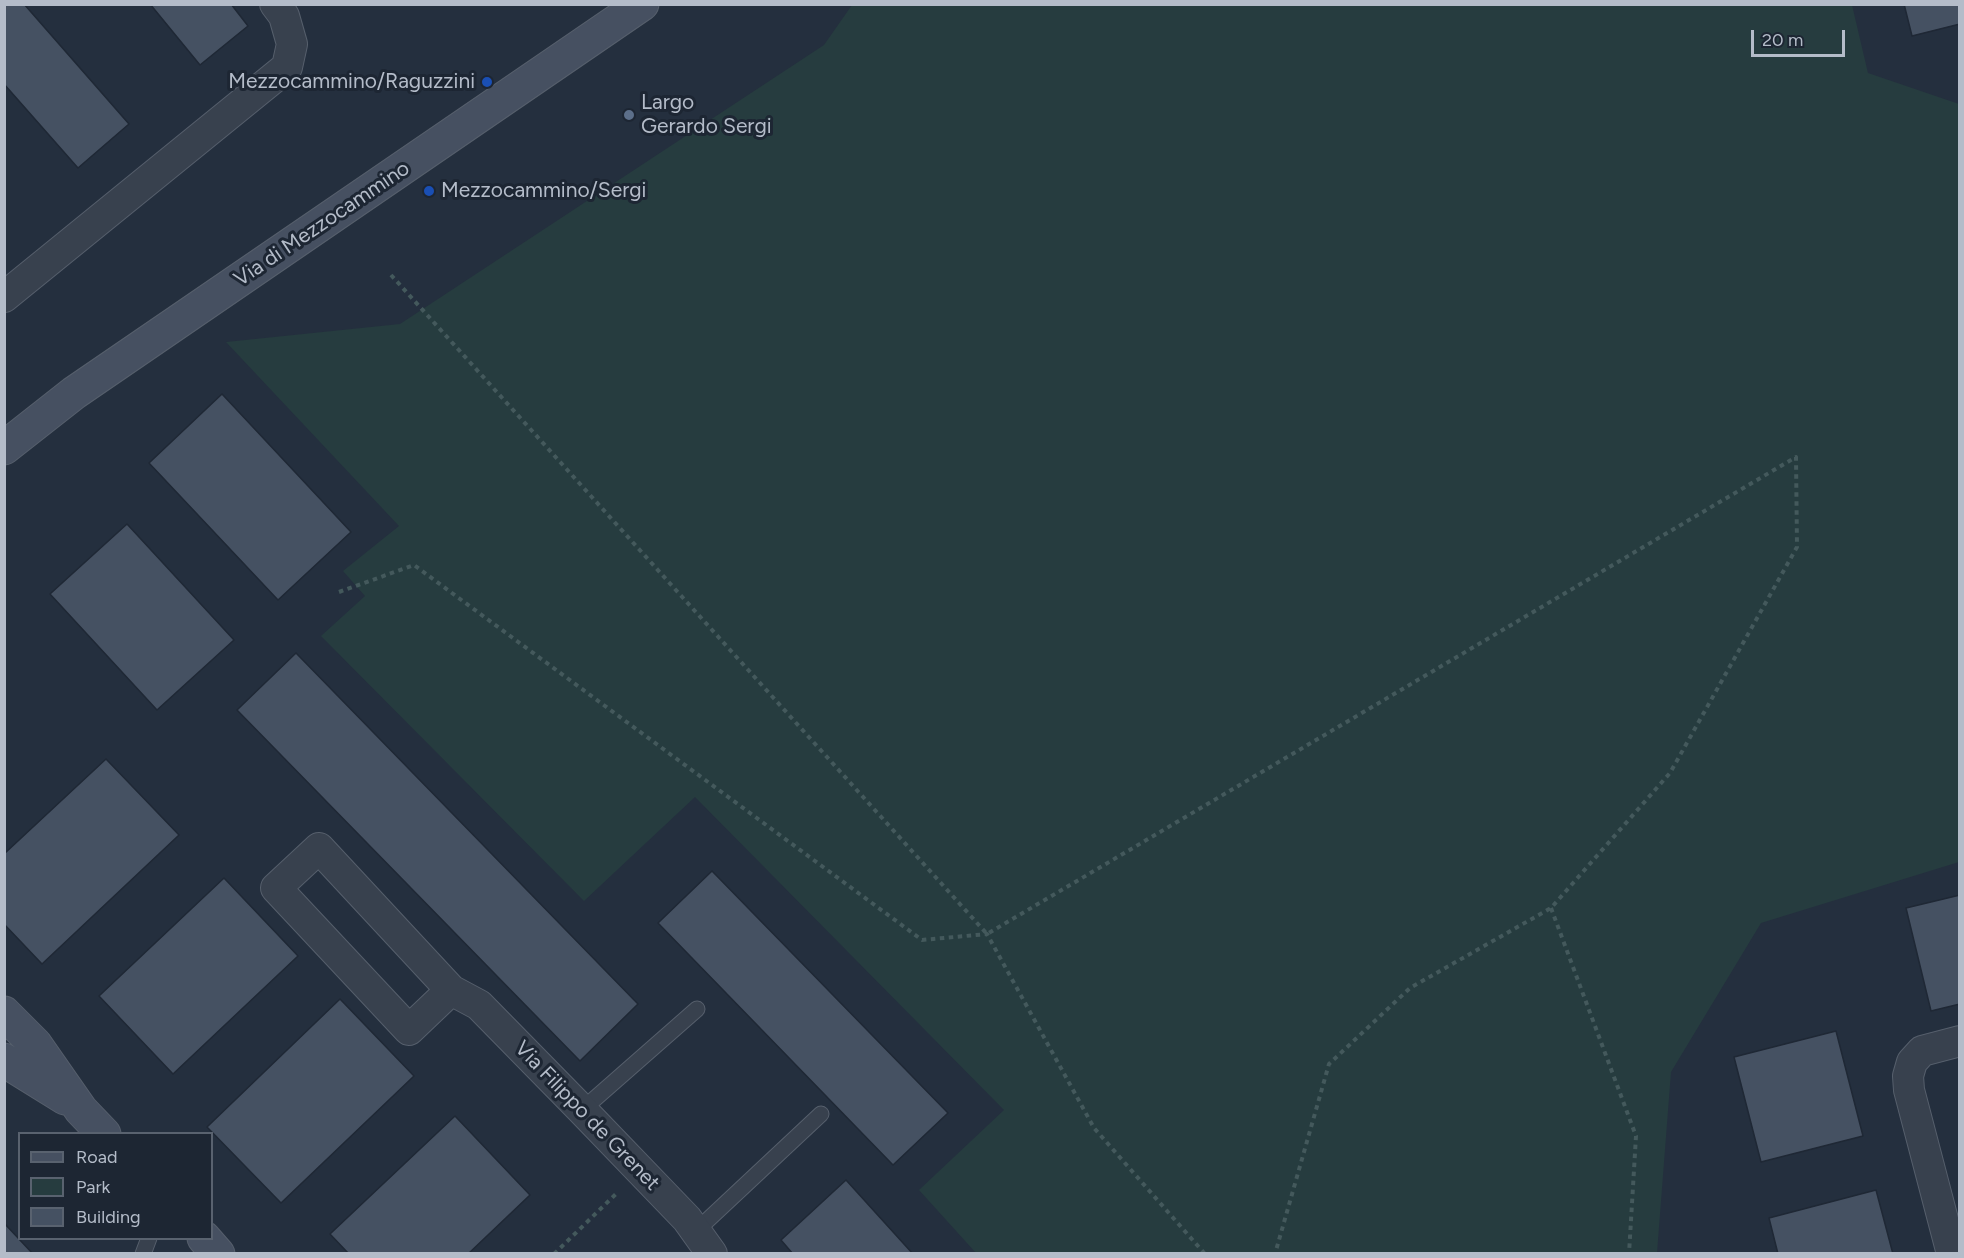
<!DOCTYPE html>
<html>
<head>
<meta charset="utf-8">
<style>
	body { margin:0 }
	#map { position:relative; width:1964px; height:1258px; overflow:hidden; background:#242f3e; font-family:Figtree,sans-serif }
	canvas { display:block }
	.frame { position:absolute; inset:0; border:6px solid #b4bcc9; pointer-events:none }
	.legend { position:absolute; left:18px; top:1132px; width:195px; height:108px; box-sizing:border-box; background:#1d2633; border:2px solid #59626f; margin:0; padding:8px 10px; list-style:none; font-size:18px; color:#b4bcc9 }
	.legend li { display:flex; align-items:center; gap:12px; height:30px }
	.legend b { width:30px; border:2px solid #59626f }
	.scale { position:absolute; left:1751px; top:30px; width:94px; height:27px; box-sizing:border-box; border:3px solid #b4bcc9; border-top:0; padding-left:8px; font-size:18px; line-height:21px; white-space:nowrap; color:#b4bcc9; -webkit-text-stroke:4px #1d2633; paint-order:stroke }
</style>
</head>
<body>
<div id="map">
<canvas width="1964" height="1258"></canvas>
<div class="frame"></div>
<ul class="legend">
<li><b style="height:8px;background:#465061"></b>Road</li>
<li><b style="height:16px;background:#263c3f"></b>Park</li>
<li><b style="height:16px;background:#455162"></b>Building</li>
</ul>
<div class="scale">20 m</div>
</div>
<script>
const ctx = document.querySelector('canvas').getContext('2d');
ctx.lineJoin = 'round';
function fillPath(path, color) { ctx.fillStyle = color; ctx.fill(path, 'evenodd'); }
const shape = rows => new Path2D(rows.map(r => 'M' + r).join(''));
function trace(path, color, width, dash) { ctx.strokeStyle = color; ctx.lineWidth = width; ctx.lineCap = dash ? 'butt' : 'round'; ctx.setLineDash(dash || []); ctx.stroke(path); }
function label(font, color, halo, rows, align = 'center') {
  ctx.font = font + ' Figtree,sans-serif'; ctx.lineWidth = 6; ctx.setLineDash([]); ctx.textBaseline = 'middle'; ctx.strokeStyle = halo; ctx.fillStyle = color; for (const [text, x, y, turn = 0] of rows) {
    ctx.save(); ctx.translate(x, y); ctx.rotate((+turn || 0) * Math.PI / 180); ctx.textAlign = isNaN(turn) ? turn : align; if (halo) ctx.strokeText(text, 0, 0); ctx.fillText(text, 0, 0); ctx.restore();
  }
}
fillPath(shape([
	[852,5,1852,5,1868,73,1959,104,1959,862,1761,923,1671,1072,1657,1253,976,1253,919,1190,1004,1110,695,797,584,901,321,636,365,596,343,571,399,526,226,342,400,324,824,45]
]), '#263c3f');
const building = shape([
	[4,4,24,4,129,124,78,168,4,84,4,4],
	[150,4,231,4,248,26,200,65,150,4],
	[1904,4,1960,4,1960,24,1912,36,1904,4],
	[222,394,351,532,278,600,149,463,222,394],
	[127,524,234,640,157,710,50,594,127,524],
	[296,653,638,1004,580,1061,237,710,296,653],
	[106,759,179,835,42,964,4,924,4,854,106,759],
	[712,871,948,1113,893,1165,658,923,712,871],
	[224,878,298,956,173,1074,99,996,224,878],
	[1960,895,1960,1004,1931,1011,1906,908,1960,895],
	[340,999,414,1076,281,1203,207,1127,340,999],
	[1836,1031,1863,1136,1761,1162,1734,1057,1836,1031],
	[455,1116,530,1195,468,1254,349,1254,330,1234,455,1116],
	[846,1180,913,1254,793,1254,781,1240,846,1180],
	[1876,1190,1893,1254,1778,1254,1769,1218,1876,1190],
	[4,1223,33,1254,4,1254,4,1223]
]);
fillPath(building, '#455162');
trace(building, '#1f2835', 1.5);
const lane = shape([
	[582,1110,697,1009],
	[696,1231,821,1114],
	[143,1254,149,1238]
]);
const street = shape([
	[4,297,287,67,292,44,284,16,275,4],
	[451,990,409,1030,276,888,319,848,451,990,479,1005,582,1110,687,1219,712,1254],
	[1952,1254,1909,1090,1908,1076,1912,1062,1922,1051,1960,1041]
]);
const secondary = shape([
	[4,448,74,393,642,4],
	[4,1013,35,1044,81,1110,104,1134],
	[4,1060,65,1098],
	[204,1238,218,1254]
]);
trace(lane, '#565f6c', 17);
trace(street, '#565f6c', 32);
trace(secondary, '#565f6c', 35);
trace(shape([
	[391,275,987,934,1796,457,1797,547,1670,773,1551,908,1410,988,1329,1064,1275,1254],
	[339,592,414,565,922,940,987,934,1094,1128,1205,1254],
	[1551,908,1636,1136,1629,1254],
	[554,1254,618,1192]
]), '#44595c', 4, [4.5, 4.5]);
trace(lane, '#38414e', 15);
trace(street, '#38414e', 30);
trace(secondary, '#465061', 33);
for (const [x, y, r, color] of [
	[487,82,6,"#1a4fb4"],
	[629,115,6,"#5c6f8a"],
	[429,191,6,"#1a4fb4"]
]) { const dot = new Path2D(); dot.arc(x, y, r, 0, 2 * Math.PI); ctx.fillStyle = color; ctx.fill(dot); trace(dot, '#1d2633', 2); }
label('21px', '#b4bcc9', '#1d2633', [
	["Mezzocammino/Raguzzini",475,82,"right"],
	["Largo",641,103],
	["Gerardo Sergi",641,127],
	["Mezzocammino/Sergi",441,191]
], 'left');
label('21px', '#b4bcc9', '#1d2633', [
	["Via di Mezzocammino",322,224,-34],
	["Via Filippo de Grenet",587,1116,46]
]);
</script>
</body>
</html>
